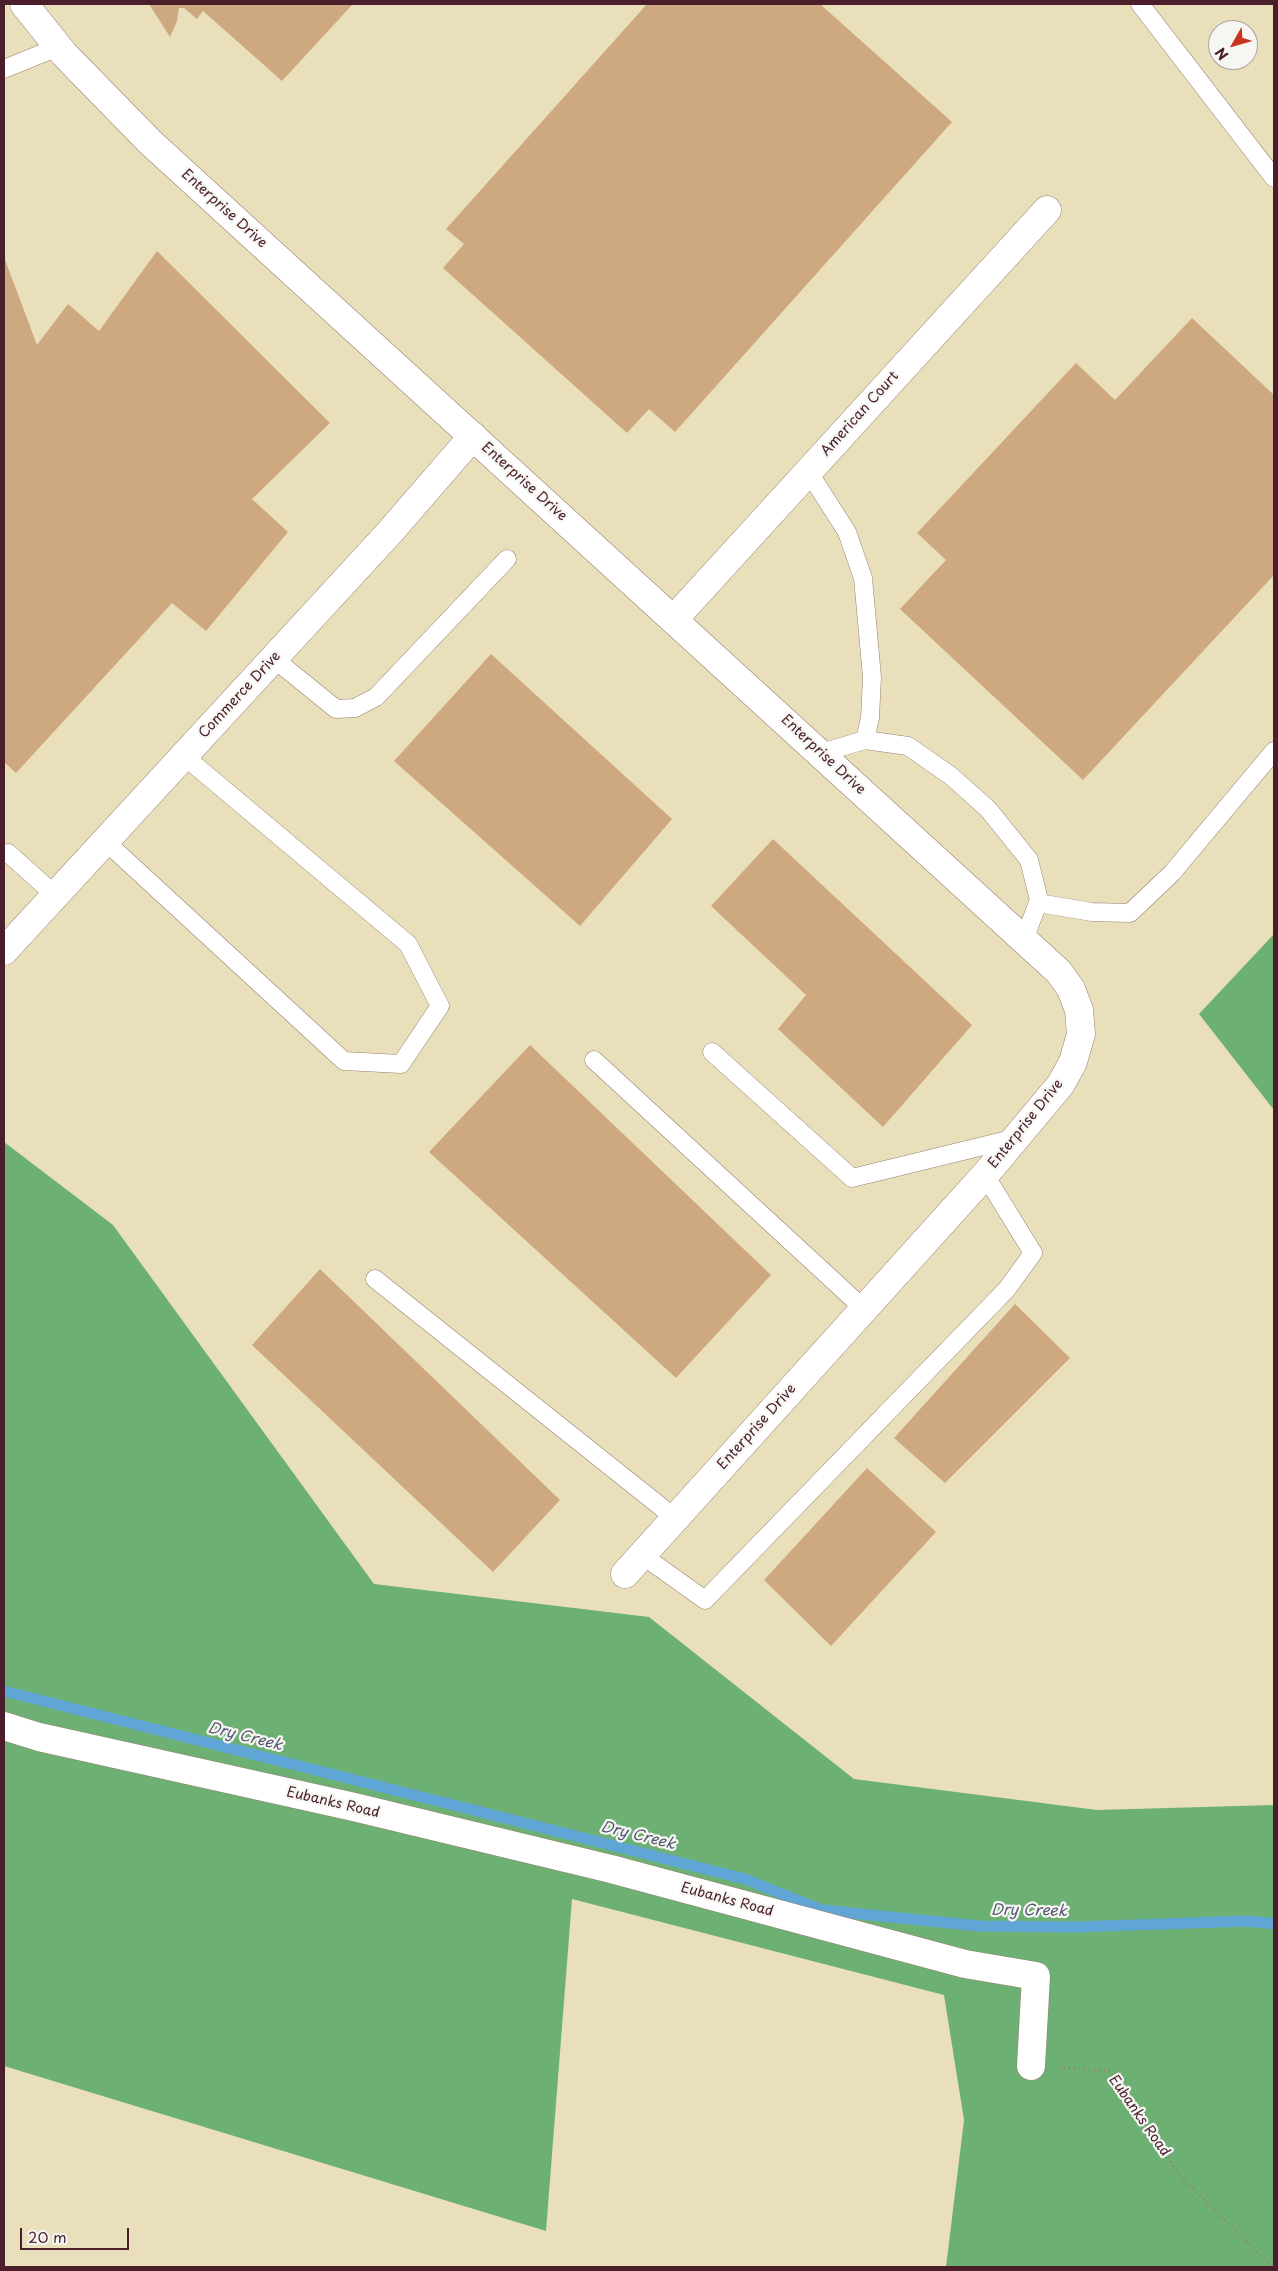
<!DOCTYPE html>
<html>
<head>
<meta charset="utf-8">
<style>
	body { margin:0 }
	#map { position:relative; width:1278px; height:2271px; overflow:hidden; background:#e9dfba; font-family:"Playpen Sans",sans-serif }
	canvas { display:block }
	.frame { position:absolute; inset:0; border:5px solid #4a1f2b; pointer-events:none }
	.north { position:absolute; left:1208px; top:20px; width:50px; height:50px; box-sizing:border-box; background:#f6f6f2; border:1px solid #b1a0a2; border-radius:50%; rotate:232deg; font-size:14px; font-weight:700; line-height:20px; text-align:center; color:#4a1f2b }
	.north::after { content:''; display:block; margin:auto; width:18px; height:22px; background:#c8321e; clip-path:polygon(50% 0,100% 100%,50% 72%,0 100%) }
	.scale { position:absolute; left:20px; top:2228px; width:109px; height:22px; box-sizing:border-box; border:2px solid #4a1f2b; border-top:0; padding-left:6px; font-size:15px; line-height:18px; white-space:nowrap; color:#4a1f2b; -webkit-text-stroke:4px #f6f6f2; paint-order:stroke }
</style>
</head>
<body>
<div id="map">
<canvas width="1278" height="2271"></canvas>
<div class="frame"></div>
<div class="north">N</div>
<div class="scale">20 m</div>
</div>
<script>
const ctx = document.querySelector('canvas').getContext('2d');
ctx.lineJoin = 'round';
function fillPath(path, color) { ctx.fillStyle = color; ctx.fill(path, 'evenodd'); }
const shape = rows => new Path2D(rows.map(r => 'M' + r).join(''));
function trace(path, color, width, dash) { ctx.strokeStyle = color; ctx.lineWidth = width; ctx.lineCap = dash ? 'butt' : 'round'; ctx.setLineDash(dash || []); ctx.stroke(path); }
function label(font, color, halo, rows, align = 'center') {
  ctx.font = font + ' "Playpen Sans",sans-serif'; ctx.lineWidth = 4.5; ctx.setLineDash([]); ctx.textBaseline = 'middle'; ctx.strokeStyle = halo; ctx.fillStyle = color; for (const [text, x, y, turn = 0] of rows) {
    ctx.save(); ctx.translate(x, y); ctx.rotate((+turn || 0) * Math.PI / 180); ctx.textAlign = isNaN(turn) ? turn : align; if (halo) ctx.strokeText(text, 0, 0); ctx.fillText(text, 0, 0); ctx.restore();
  }
}
fillPath(shape([
	[1274,934,1274,1110,1199,1014],
	[4,1142,113,1225,374,1584,649,1617,854,1779,1097,1810,1274,1805,1274,2267,946,2267,964,2120,944,1995,572,1899,546,2231,4,2066]
]), '#6cb074');
trace(shape([
	[4,1691,745,1879,822,1910,980,1926,1074,1927,1248,1921,1274,1924]
]), '#5fa6d6', 11);
fillPath(shape([
	[149,4,353,4,282,81,203,11,197,19,184,8,179,8,177,21,170,37],
	[647,4,820,4,952,122,675,432,649,409,627,433,443,268,464,244,446,229],
	[157,251,330,423,252,499,288,532,206,631,172,603,16,773,4,762,4,257,37,345,68,304,99,331],
	[1192,318,1274,395,1274,575,1083,780,900,609,946,560,917,533,1076,363,1115,400],
	[491,654,672,819,580,926,394,761],
	[773,839,972,1025,883,1127,778,1029,806,995,711,906],
	[530,1045,771,1275,676,1378,429,1152],
	[320,1269,560,1500,493,1572,252,1345],
	[1015,1304,1070,1358,945,1483,894,1438],
	[867,1468,936,1532,831,1646,764,1580]
]), '#cea980');
const lane = shape([
	[1140,4,1274,178],
	[4,69,58,47],
	[808,471,847,532,863,578,872,677,870,718,865,740],
	[273,658,336,709,355,708,376,697,507,559],
	[821,753,865,740,908,746,951,776,988,809,1029,860,1039,900,1024,940],
	[105,841,344,1061,401,1064,440,1006,408,944,184,756],
	[4,854,8,853,55,895],
	[1038,903,1092,912,1130,913,1172,873,1274,751],
	[712,1052,852,1178,1016,1138],
	[594,1060,864,1309],
	[375,1279,675,1518],
	[642,1555,705,1600,1007,1289,1033,1253,985,1175]
]);
const street = shape([
	[24,4,64,54,150,142,1024,940,1059,972,1071,989,1079,1010,1081,1034,1073,1062,1061,1084,985,1175,625,1574],
	[674,619,1047,210],
	[4,951,390,532,473,436],
	[4,1726,39,1737,354,1807,611,1869,965,1964,1036,1976,1031,2066]
]);
trace(lane, '#9a7f72', 19);
trace(street, '#9a7f72', 29);
trace(shape([
	[1064,2068,1110,2071,1180,2176,1273,2267]
]), '#9a7f72', 3, [1, 4]);
trace(lane, '#fff', 18);
trace(street, '#fff', 28);
label('14px', '#4a1f2b', '#f6f6f2', [
	["Enterprise Drive",224,209,42],
	["American Court",860,414,-48],
	["Enterprise Drive",524,482,42],
	["Commerce Drive",240,695,-47],
	["Enterprise Drive",823,755,43],
	["Enterprise Drive",1026,1124,-51],
	["Enterprise Drive",757,1427,-48],
	["Eubanks Road",333,1803,13],
	["Eubanks Road",727,1900,15],
	["Eubanks Road",1139,2116,55]
]);
label('italic 15px', '#52556f', '#f6f6f2', [
	["Dry Creek",245,1737,14],
	["Dry Creek",638,1836,14],
	["Dry Creek",1029,1911,1]
]);
</script>
</body>
</html>
